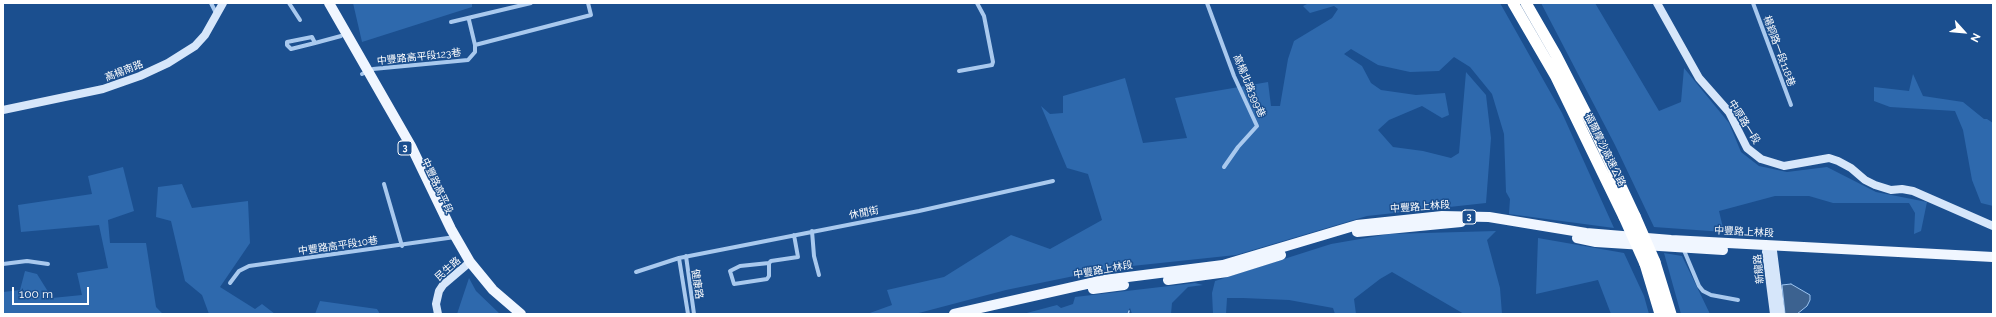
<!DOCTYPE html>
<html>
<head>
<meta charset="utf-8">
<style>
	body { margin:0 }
	#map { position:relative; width:1996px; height:317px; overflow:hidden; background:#1b4f8f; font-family:Raleway,sans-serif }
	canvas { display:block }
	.frame { position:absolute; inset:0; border:4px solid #fff; pointer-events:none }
	.north { position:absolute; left:1944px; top:12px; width:40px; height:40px; -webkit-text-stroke:3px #1b4f8f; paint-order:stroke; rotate:117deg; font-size:11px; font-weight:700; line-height:16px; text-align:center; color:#fff }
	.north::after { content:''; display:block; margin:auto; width:14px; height:18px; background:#fff; clip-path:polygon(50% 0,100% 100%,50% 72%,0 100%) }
	.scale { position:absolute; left:12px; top:287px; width:77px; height:18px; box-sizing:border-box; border:2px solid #fff; border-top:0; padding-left:5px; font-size:12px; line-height:14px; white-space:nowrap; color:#fff; -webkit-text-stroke:3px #1b4f8f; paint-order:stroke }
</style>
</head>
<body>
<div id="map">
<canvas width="1996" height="317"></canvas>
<div class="frame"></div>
<div class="north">N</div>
<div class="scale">100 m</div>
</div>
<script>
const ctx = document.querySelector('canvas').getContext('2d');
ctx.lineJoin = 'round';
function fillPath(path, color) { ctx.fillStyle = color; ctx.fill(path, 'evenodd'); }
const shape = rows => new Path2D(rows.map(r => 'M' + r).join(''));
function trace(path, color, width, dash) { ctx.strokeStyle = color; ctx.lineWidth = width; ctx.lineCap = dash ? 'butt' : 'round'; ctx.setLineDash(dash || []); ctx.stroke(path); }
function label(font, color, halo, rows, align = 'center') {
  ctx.font = font + ' Raleway,"Noto Sans TC",sans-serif'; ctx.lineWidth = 3; ctx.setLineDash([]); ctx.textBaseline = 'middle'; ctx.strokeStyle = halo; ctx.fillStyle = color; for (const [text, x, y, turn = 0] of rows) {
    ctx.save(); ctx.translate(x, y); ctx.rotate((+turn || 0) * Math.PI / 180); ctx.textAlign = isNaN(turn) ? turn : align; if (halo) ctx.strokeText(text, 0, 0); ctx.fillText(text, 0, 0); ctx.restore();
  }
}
fillPath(shape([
	[353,3,472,3,472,7,362,42],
	[1309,3,1500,3,1562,113,1614,228,1509,214,1510,199,1506,192,1504,134,1492,94,1470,67,1454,57,1439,71,1410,72,1378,65,1351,49,1344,54,1362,66,1371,83,1381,90,1416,95,1445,93,1449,115,1442,118,1422,106,1389,120,1378,130,1393,147,1423,151,1451,158,1459,153,1466,72,1486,95,1491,138,1486,203,1367,216,1236,255,1113,268,1006,290,915,314,867,314,892,305,887,290,944,277,1011,235,1050,249,1102,220,1088,174,1067,168,1041,106,1050,114,1063,113,1063,96,1125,78,1143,143,1187,138,1175,98,1268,82,1271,106,1280,106,1288,59,1294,41,1332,18,1338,9,1334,6,1310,13,1303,6],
	[1541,3,1595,3,1659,111,1681,102,1684,68,1729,123,1741,152,1759,166,1787,172,1827,167,1876,192,1927,202,1921,231,1914,234,1915,213,1909,203,1833,203,1809,196,1775,196,1719,211,1724,232,1654,227,1615,145],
	[1913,74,1923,96,1963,102,1984,119,1987,119,1993,123,1993,206,1981,203,1972,180,1963,130,1955,111,1890,107,1874,101,1874,87,1909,91],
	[123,167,134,211,108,220,110,243,146,243,156,307,163,314,3,314,3,292,20,290,25,271,37,274,52,298,82,295,77,273,108,268,99,225,21,232,18,205,92,194,88,176],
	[182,184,192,208,248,201,250,243,220,287,255,309,262,304,275,314,209,314,202,295,185,281,171,221,156,217,158,187],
	[1496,231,1487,240,1500,288,1502,314,1464,314,1392,272,1380,279,1354,299,1356,314,1335,314,1333,308,1289,300,1243,298,1227,298,1226,314,1213,314,1212,293,1215,281,1331,244,1389,234],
	[1538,238,1624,253,1644,296,1649,314,1611,314,1598,280,1536,294],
	[1664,253,1682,256,1710,314,1681,314],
	[469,278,476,291,500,314,457,314],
	[1195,283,1203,285,1188,287,1172,303,1171,314,1132,314,1130,308,1126,314,1023,314,1057,305,1061,308,1073,304,1075,297],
	[320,301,377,309,380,314,315,314]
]), '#2e69ad');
const water = shape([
	[1791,284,1810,295,1810,300,1807,306,1797,314,1785,314,1782,285,1791,284]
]);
fillPath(water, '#3c6290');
trace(water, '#9cc4f0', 1);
trace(shape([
	[1128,314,1129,311]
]), '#9cc4f0', 1.5);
trace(shape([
	[211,3,216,13],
	[289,3,300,20],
	[1207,3,1234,76,1257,126,1238,147,1224,167],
	[1753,3,1791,105],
	[451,22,531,3],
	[315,43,312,37,287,42,287,45,291,49,315,43,341,36],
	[475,45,591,15,588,3],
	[959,71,992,65,993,62,984,16,977,3],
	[362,74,373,69,468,60,475,52,475,45,469,20],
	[384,184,402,246],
	[812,231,814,256,819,275],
	[1683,248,1699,286,1703,291,1711,295,1738,300],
	[686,256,694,314],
	[679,258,688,314],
	[769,263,769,276,767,279,734,284,730,271,740,266,769,263,771,261,798,257,794,235],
	[3,264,27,261,48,264],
	[636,272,679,258,919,211,1053,181],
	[230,283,239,271,249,266,455,237]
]), '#a9c9ee', 4);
trace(shape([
	[1657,3,1699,78,1729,112,1747,148,1761,159,1784,166,1829,158,1838,161,1851,168,1865,180,1875,185,1891,190,1902,189,1913,191,1993,226],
	[3,110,103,89,140,76,168,63,195,46,205,35,223,3],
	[438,314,436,304,439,291,443,285,470,262],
	[1774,314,1766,252,1767,246,1773,251,1781,314]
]), '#d6e6fa', 8);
trace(shape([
	[329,3,411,146,451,229,470,262,493,290,521,314],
	[1357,232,1461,222],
	[1577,238,1596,242,1723,250],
	[1168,280,1227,272,1281,255],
	[1093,289,1124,285],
	[954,314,1104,280,1223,265,1357,225,1442,216,1489,217,1586,233,1671,240,1993,257]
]), '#f0f6ff', 10);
trace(shape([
	[1513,3,1556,77,1624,217],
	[1526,3,1556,55,1598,137,1635,216],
	[1655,262,1671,314],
	[1645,264,1660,314]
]), '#fff', 11);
trace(shape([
	[1635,216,1655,262],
	[1624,217,1645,264]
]), '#fff', 11);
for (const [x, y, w] of [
	[405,148,14],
	[1469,217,14]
]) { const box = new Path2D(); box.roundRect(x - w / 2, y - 7, w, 14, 3); ctx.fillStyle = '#1b4f8f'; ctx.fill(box); trace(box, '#fff', 1); }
label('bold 9px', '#fff', null, [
	["3",405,148],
	["3",1469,217]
]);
label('10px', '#fff', '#1b4f8f', [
	["楊銅路一段118巷",1779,51,70],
	["中豐路高平段123巷",419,57,-6],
	["高楊南路",124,71,-21],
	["高楊北路399巷",1249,86,67],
	["中原路一段",1744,122,58],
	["福爾摩沙高速公路",1605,150,64],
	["中豐路高平段",437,186,65],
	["中豐路上林段",1420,207,-4],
	["休閒街",864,213,-11],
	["中豐路上林段",1744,232,3],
	["中豐路高平段10巷",338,246,-8],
	["民生路",448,269,-42],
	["新龍路",1759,269,-96],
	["中豐路上林段",1103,270,-10],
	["健康路",697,284,81]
]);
</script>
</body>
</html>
